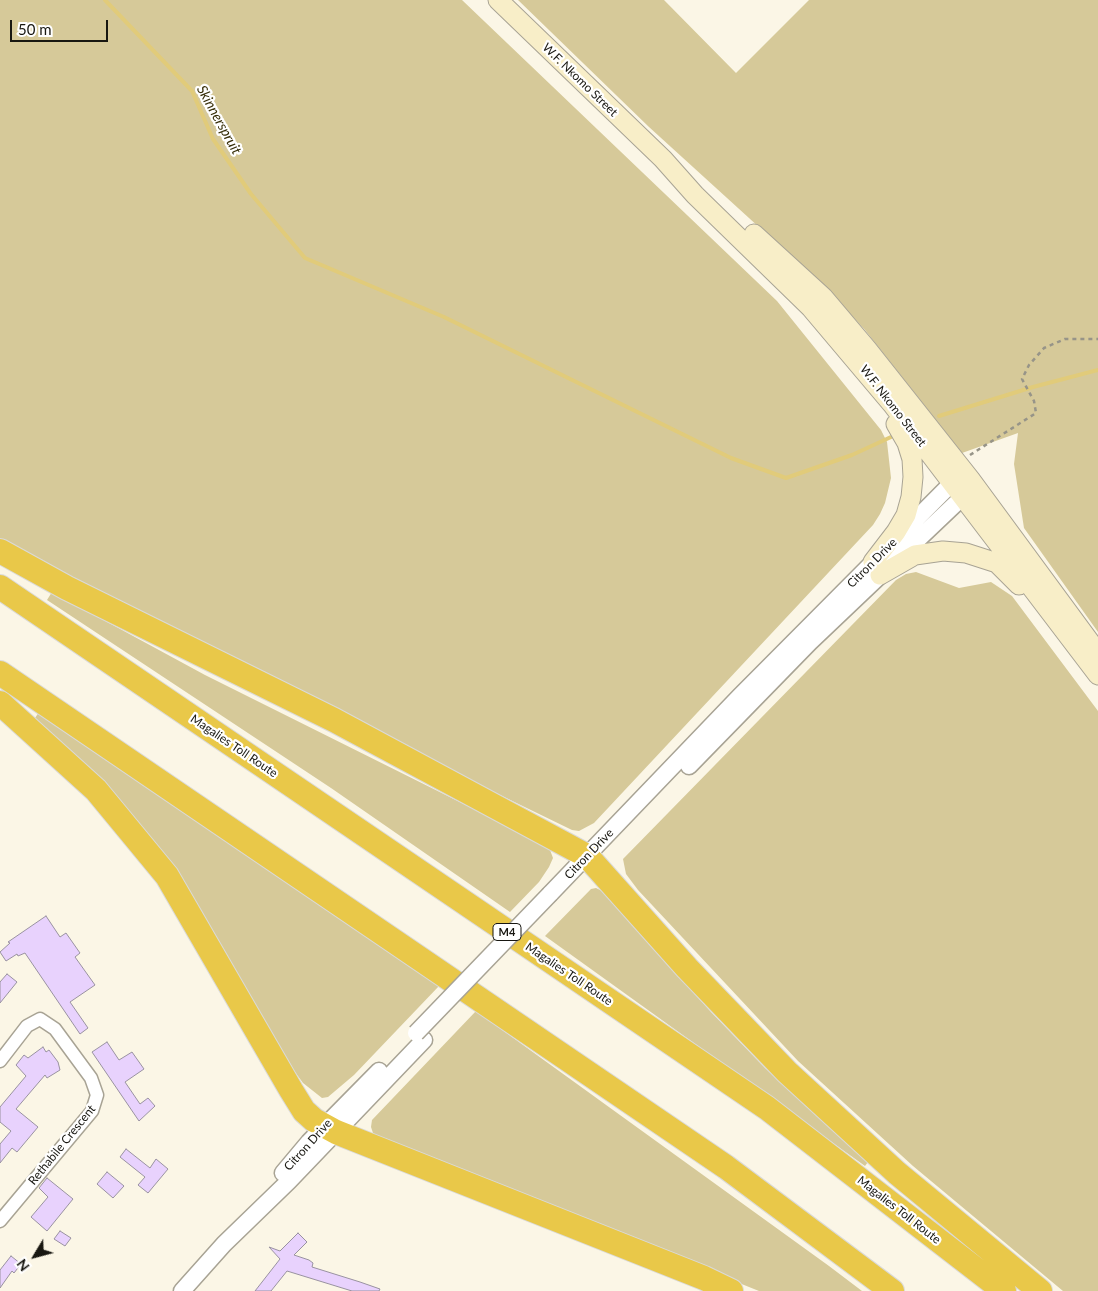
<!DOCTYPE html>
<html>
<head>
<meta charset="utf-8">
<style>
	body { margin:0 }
	#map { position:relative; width:1098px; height:1291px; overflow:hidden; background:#fbf6e6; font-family:Lato,sans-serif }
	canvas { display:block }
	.north { position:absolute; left:10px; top:1231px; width:50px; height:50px; -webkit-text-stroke:4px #fff; paint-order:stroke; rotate:233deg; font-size:14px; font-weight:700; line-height:20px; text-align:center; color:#181711 }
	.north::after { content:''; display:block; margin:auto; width:18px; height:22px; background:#181711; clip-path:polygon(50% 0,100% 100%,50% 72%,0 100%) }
	.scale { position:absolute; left:10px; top:20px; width:98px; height:22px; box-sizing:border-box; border:2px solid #181711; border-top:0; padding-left:6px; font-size:15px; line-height:18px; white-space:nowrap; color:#181711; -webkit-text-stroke:4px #fff; paint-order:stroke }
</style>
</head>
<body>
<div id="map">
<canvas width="1098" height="1291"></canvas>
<div class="north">N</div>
<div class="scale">50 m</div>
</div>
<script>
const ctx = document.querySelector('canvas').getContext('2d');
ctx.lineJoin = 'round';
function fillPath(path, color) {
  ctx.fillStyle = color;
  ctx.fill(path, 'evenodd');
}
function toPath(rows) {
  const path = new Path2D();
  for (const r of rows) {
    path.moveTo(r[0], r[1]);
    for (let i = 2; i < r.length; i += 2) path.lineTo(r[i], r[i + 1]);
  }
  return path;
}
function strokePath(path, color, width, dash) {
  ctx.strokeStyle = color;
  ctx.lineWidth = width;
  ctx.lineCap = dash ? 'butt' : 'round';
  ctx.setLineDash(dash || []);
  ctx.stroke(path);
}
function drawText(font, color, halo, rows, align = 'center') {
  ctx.font = font + ' Lato,sans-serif';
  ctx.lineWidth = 4.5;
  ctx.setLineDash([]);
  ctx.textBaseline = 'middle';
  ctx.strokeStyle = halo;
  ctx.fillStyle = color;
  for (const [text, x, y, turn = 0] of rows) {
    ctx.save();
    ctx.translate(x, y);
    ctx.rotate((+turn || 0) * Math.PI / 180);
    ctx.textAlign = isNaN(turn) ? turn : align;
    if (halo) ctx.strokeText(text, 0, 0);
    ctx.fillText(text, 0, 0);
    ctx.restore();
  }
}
fillPath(toPath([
	[0,0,462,0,777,301,881,430,887,442,891,478,885,503,880,514,873,525,594,823,579,831,572,830,327,711,187,641,0,539],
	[518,0,664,0,736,73,809,0,1098,0,1098,632,1024,528,1014,464,1018,433,962,453,865,330,827,289,649,127],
	[916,572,959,588,991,582,1012,596,1098,711,1098,1291,1063,1291,913,1166,798,1061,638,890,626,874,623,859,896,580,906,574],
	[52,592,205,675,542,843,550,850,553,858,549,867,539,882,510,912,331,788,47,600],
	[39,712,439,986,354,1075,328,1097,322,1098,303,1083,295,1072,206,921,112,792,35,718],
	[596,888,602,891,711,1012,765,1068,868,1162,865,1166,545,936,591,889],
	[476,1011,829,1266,862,1291,759,1291,380,1139,373,1133,371,1127,372,1120]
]), '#d6c999');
strokePath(toPath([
	[105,0,192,91,213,139,251,194,305,258,444,317,731,458,786,478,852,455,891,437],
	[939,416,1033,387,1098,370]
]), '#e1cb7a', 4);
const building = toPath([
	[46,916,60,937,66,933,80,953,75,957,95,985,70,1002,88,1028,80,1034,25,953,18,956,17,954,6,961,0,952,10,943,8,942,46,916],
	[7,974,17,982,0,1003,0,982,7,974],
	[107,1042,119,1060,132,1052,144,1069,125,1082,140,1104,148,1098,155,1106,139,1121,92,1052,107,1042],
	[43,1047,46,1052,49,1050,58,1062,60,1070,47,1078,45,1075,16,1109,38,1127,17,1152,12,1148,0,1163,0,1144,11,1131,0,1122,0,1107,26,1076,16,1065,24,1055,28,1058,43,1047],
	[126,1149,150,1168,156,1159,168,1169,148,1193,138,1185,145,1177,120,1157,126,1149],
	[107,1172,124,1186,113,1198,97,1184,107,1172],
	[47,1178,73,1199,47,1231,31,1217,48,1197,39,1188,47,1178],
	[60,1231,71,1238,65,1246,54,1239,60,1231],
	[298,1233,307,1242,294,1255,309,1260,313,1263,312,1267,360,1282,380,1289,379,1291,352,1291,287,1271,271,1291,255,1291,280,1259,269,1247,280,1251,298,1233],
	[11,1256,21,1264,14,1273,12,1271,0,1288,0,1270,11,1256]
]);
fillPath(building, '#e8d2fd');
strokePath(building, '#9992a0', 1);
const minor = toPath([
	[0,1061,27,1026,40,1019,55,1029,91,1078,97,1095,92,1111,0,1221]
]);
const tertiary = toPath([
	[689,766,810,642,971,489],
	[550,894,740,696,961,474],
	[283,1173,309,1142,379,1071],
	[182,1291,224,1244,289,1181,424,1040]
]);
const secondary = toPath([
	[498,0,663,159,695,195,811,308,892,404,1098,675],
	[754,234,823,297,867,349,970,479,1098,653],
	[873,562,896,532,906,515,911,497,913,477,912,459,907,443,896,424],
	[880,575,915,555,943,551,966,553,997,563,1019,585]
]);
const motorway = toPath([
	[0,551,67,588,334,720,587,856,687,968,787,1072,897,1173,1040,1291],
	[0,587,767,1108,1004,1291],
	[0,673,726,1167,892,1291],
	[0,703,96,790,167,876,291,1090,304,1111,314,1120,336,1132,704,1278,731,1291]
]);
strokePath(minor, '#a8a394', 15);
strokePath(tertiary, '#a8a394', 19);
strokePath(secondary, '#a8a394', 21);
strokePath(motorway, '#dadad9', 26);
strokePath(toPath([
	[970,455,1036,413,1034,401,1022,379,1029,365,1044,348,1065,339,1098,339]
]), '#979488', 2.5, [4, 4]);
strokePath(minor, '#fff', 12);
strokePath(tertiary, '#fff', 16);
strokePath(secondary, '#f8eec8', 19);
strokePath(motorway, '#e9c849', 24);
const tertiaryBridge = toPath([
	[416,1033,550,894]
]);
strokePath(tertiaryBridge, '#a8a394', 19, []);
strokePath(tertiaryBridge, '#fff', 16);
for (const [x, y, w] of [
	[507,932,28]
]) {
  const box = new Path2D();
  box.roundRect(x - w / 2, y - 8.5, w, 17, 4);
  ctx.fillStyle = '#fff';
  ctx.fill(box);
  strokePath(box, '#181711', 1);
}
drawText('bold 11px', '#181711', null, [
	["M4",507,932]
]);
drawText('12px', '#181711', '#fff', [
	["W.F. Nkomo Street",580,80,44],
	["W.F. Nkomo Street",893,406,52],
	["Citron Drive",872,563,-45],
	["Magalies Toll Route",234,746,34],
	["Citron Drive",589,854,-46],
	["Magalies Toll Route",569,974,34],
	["Rethabile Crescent",62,1145,-51],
	["Citron Drive",308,1145,-48],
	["Magalies Toll Route",899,1210,38]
]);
drawText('italic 14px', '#382f0a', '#fff', [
	["Skinnerspruit",219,120,61]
]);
</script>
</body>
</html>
